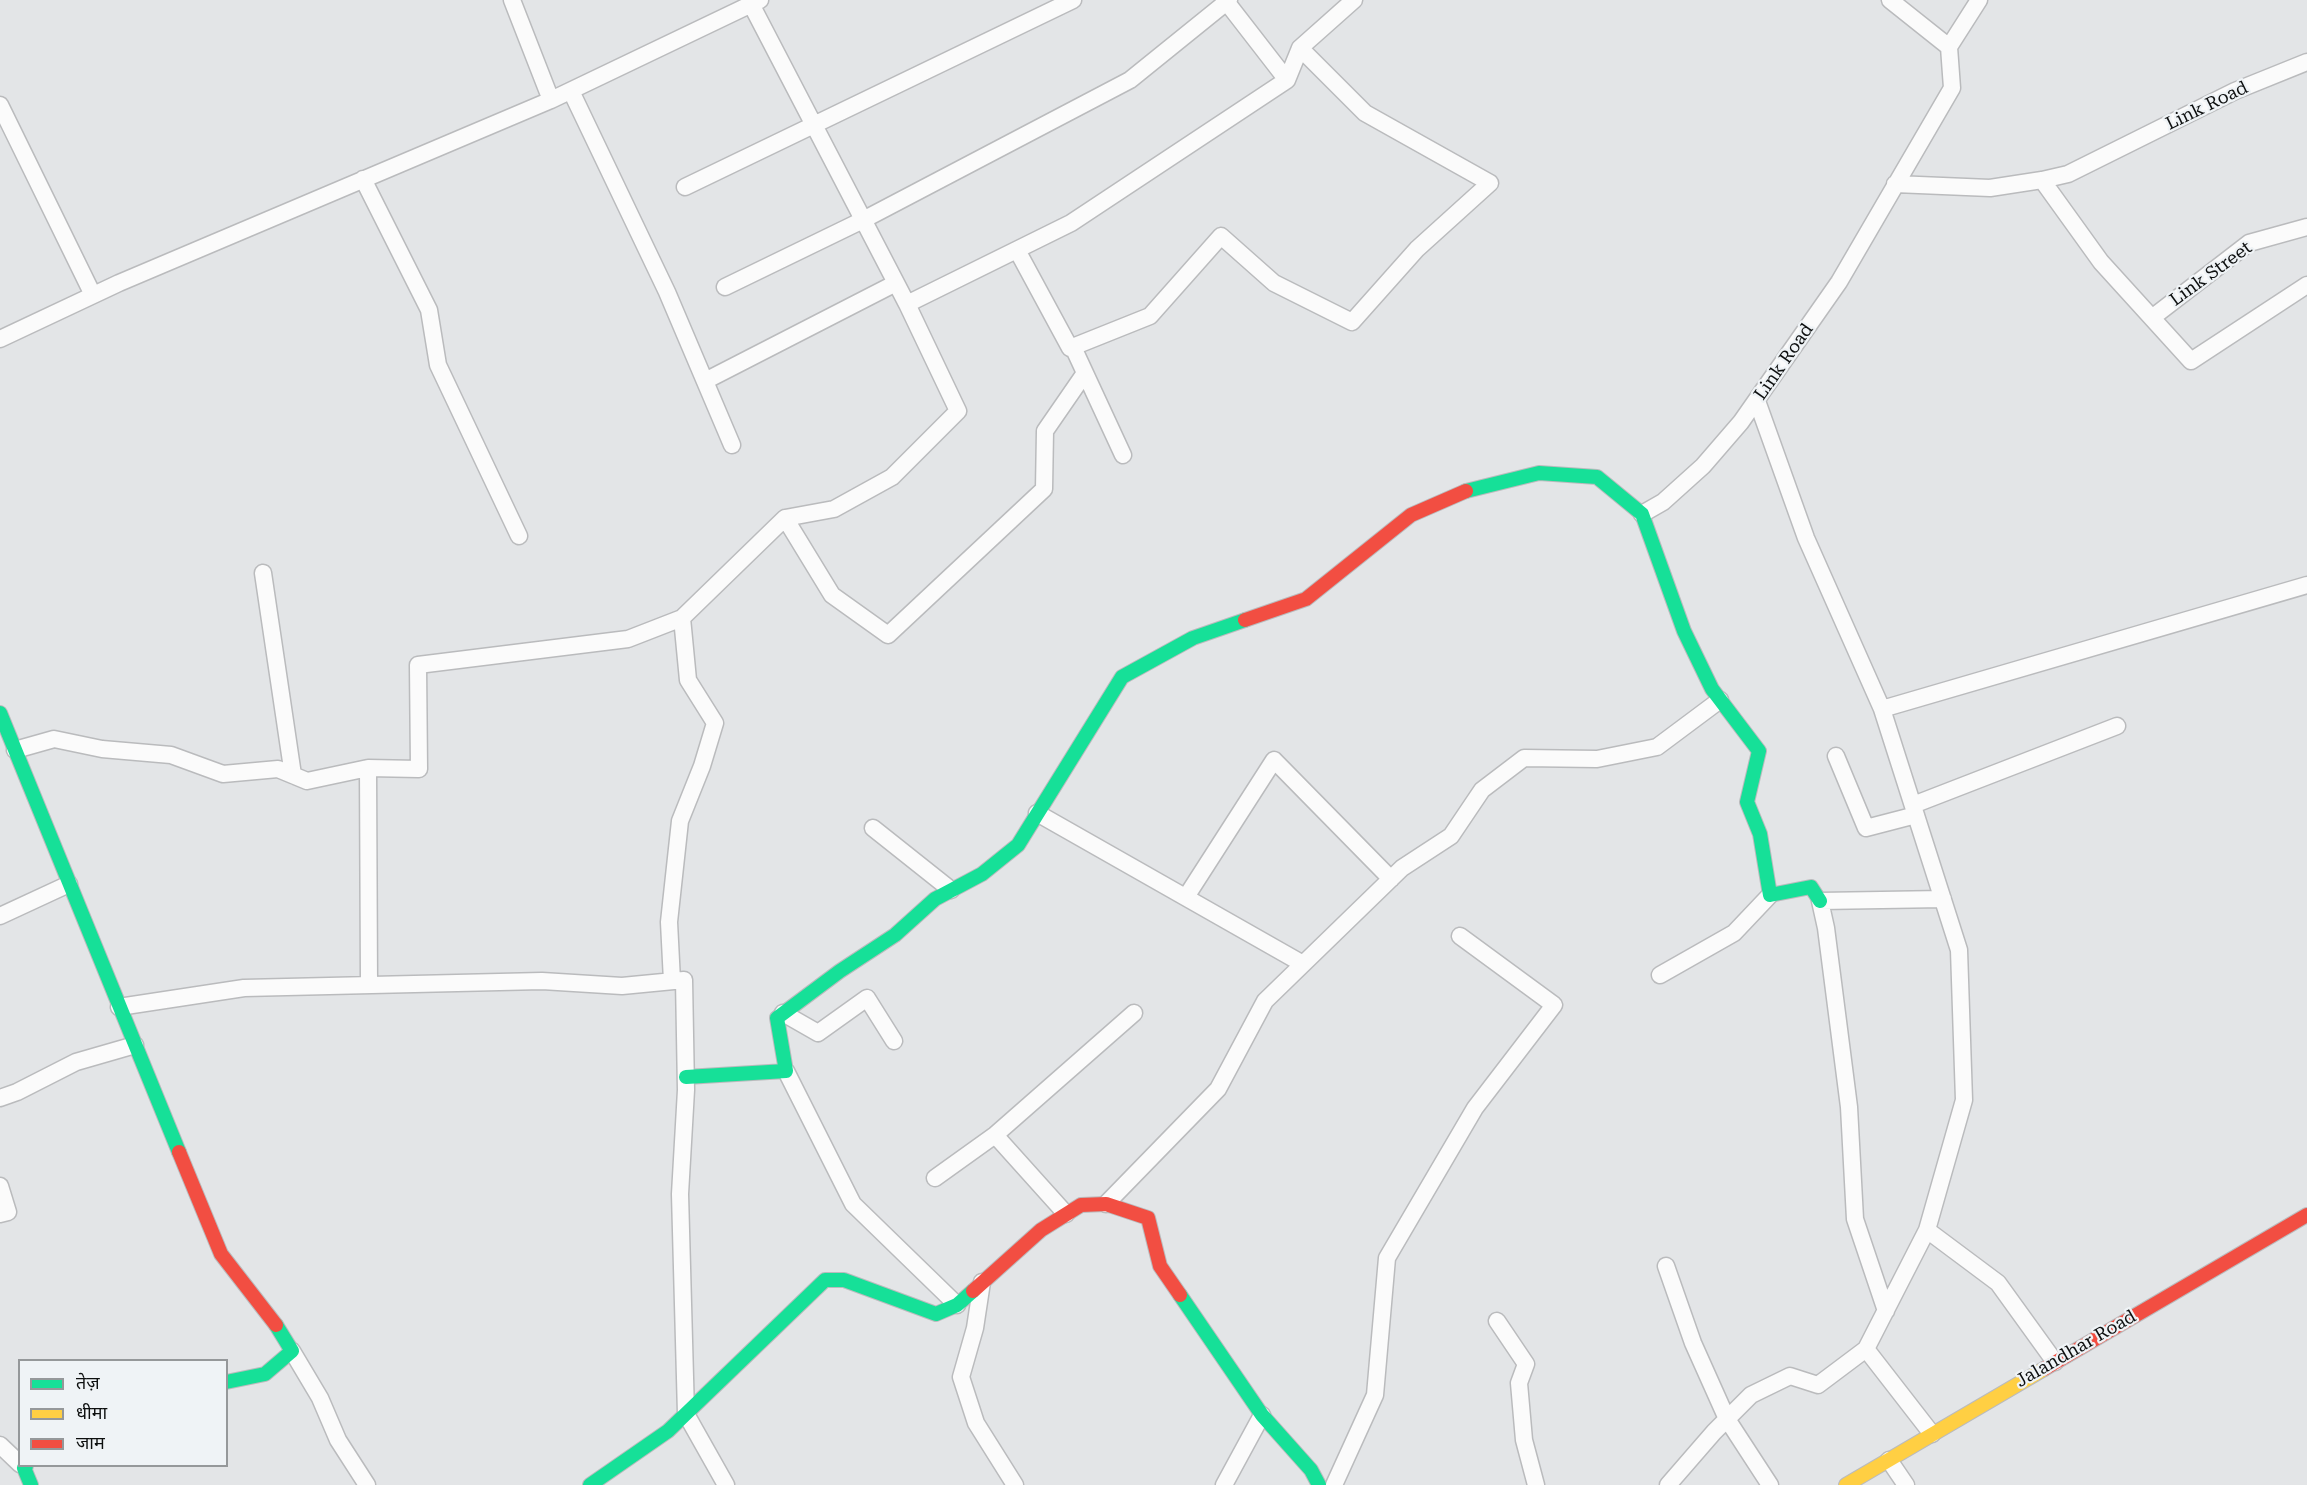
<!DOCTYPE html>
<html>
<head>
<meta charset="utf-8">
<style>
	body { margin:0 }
	#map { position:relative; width:2307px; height:1485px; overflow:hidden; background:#e3e5e7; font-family:"Roboto Serif","Noto Sans Devanagari",serif }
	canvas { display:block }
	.legend { position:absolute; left:18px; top:1359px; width:210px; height:108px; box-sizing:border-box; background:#eff3f6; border:2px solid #95989a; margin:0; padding:8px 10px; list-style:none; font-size:18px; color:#0d0f0f }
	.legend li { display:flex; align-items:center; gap:12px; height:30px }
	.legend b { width:30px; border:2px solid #95989a }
</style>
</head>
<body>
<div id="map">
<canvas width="2307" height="1485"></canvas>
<ul class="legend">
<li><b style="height:8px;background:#16e098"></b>तेज़</li>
<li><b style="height:8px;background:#ffcf43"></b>धीमा</li>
<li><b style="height:8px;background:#f24e42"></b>जाम</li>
</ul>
</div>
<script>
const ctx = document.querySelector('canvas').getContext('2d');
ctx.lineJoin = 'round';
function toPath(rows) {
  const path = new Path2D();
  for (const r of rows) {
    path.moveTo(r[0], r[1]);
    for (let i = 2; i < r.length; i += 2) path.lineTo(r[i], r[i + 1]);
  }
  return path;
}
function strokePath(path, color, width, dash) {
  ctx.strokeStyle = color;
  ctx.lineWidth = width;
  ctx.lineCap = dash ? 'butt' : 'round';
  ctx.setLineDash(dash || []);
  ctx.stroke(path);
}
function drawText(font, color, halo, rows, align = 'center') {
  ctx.font = font + ' "Roboto Serif",serif';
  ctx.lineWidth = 4.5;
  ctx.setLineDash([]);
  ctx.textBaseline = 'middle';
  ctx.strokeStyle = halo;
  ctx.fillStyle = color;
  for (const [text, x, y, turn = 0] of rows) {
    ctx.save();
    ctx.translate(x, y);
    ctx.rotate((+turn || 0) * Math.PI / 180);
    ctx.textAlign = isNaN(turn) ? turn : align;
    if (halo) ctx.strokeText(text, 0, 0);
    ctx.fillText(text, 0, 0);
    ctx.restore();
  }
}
const street = toPath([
	[512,0,551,100],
	[1225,0,1287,80],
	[1890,0,1949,47],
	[751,4,907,304,1071,223,1287,80,1300,48,1354,0],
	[571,91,667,292,732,445],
	[0,105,93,295],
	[363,179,429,310,438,365,519,536],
	[2042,180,2101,262,2191,361,2307,285],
	[1895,184,1990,188,2042,180,2068,174,2235,91,2307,62],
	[685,187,1073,0],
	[1017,250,1070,348,1150,316,1221,236,1274,283,1352,322,1417,249,1490,183,1365,113,1300,48],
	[725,287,863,220,1130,80,1229,0],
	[2153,317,2249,243,2307,227],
	[0,339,119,283,551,100,760,0],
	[1073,347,1123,455],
	[705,381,896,283],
	[1757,401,1806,538,1882,709,1959,950,1964,1100,1927,1230,1866,1349,1932,1434],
	[1642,514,1663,502,1703,466,1741,422,1839,282,1952,88,1949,47,1979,0],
	[785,518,832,595,888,635,1044,489,1045,431,1085,373],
	[263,573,293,775],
	[1882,709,2307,585],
	[15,750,54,739,102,749,171,755,223,774,278,769,307,781,368,768],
	[1836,756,1866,828,1916,815],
	[1913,805,2117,726],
	[1037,813,1303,964],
	[873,828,951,890],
	[1186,897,1274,760,1391,879],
	[0,916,69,884],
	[1660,975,1734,933,1770,895],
	[672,981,669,922,680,821,702,766,715,723,688,680,682,618,785,518,834,509,892,477,958,411,907,304],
	[369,984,368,768,419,769,418,665,628,639,682,618],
	[119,1007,244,988,542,981,622,986,684,980,686,1090,680,1194,686,1414,726,1485],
	[783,1013,818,1033,867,998,894,1041],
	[786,1071,853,1204,957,1305],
	[0,1098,17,1092,76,1062,135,1045],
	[995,1135,1066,1214],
	[935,1178,995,1135,1134,1013],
	[0,1186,8,1212,0,1214],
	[1106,1204,1218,1089,1265,1001,1402,868,1451,836,1482,790,1524,758,1597,759,1657,747,1720,700],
	[1927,1230,1998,1283,2055,1362],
	[1666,1266,1693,1343,1727,1419,1770,1485],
	[982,1282,975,1328,961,1377,976,1423,1015,1485],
	[1886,1311,1855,1219,1849,1107,1826,928,1820,901,1943,899],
	[1497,1321,1526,1364,1519,1383,1524,1440,1536,1485],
	[292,1351,320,1398,338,1440,367,1485],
	[0,1445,20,1464],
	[1889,1460,1906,1485],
	[1224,1485,1262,1415],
	[1334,1485,1375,1395,1387,1258,1475,1108,1554,1005,1460,936],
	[1668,1485,1714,1432,1751,1395,1790,1376,1818,1385,1866,1349]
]);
const fast = toPath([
	[1466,491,1539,473,1597,477,1642,514,1684,631,1712,689,1759,751,1747,802,1760,834,1770,895,1811,887,1820,901],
	[0,713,179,1152],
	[686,1077,786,1071,777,1018,840,971,895,935,935,899,982,874,1018,845,1122,677,1193,638,1245,620],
	[1180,1295,1262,1415,1311,1470,1319,1485],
	[226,1382,265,1374,292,1351,276,1325],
	[26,1466,24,1468,31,1485],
	[590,1485,668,1431,825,1280,844,1280,936,1314,957,1305,973,1291]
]);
const slow = toPath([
	[1846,1485,2044,1369]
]);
const jam = toPath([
	[1245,620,1306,599,1411,515,1466,491],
	[179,1152,221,1254,276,1325],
	[973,1291,1041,1230,1081,1205,1106,1204,1148,1218,1160,1266,1180,1295],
	[2044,1369,2307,1215]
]);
strokePath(street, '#babbbd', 19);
strokePath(fast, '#babbbd', 16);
strokePath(slow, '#babbbd', 16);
strokePath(jam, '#babbbd', 16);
strokePath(street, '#fbfbfb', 16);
strokePath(fast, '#16e098', 14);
strokePath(slow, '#ffcf43', 14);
strokePath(jam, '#f24e42', 14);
drawText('18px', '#0d0f0f', '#eff3f6', [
	["Link Road",2207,106,-26],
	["Link Street",2211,274,-36],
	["Link Road",1784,362,-55],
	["Jalandhar Road",2076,1349,-30]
]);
</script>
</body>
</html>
